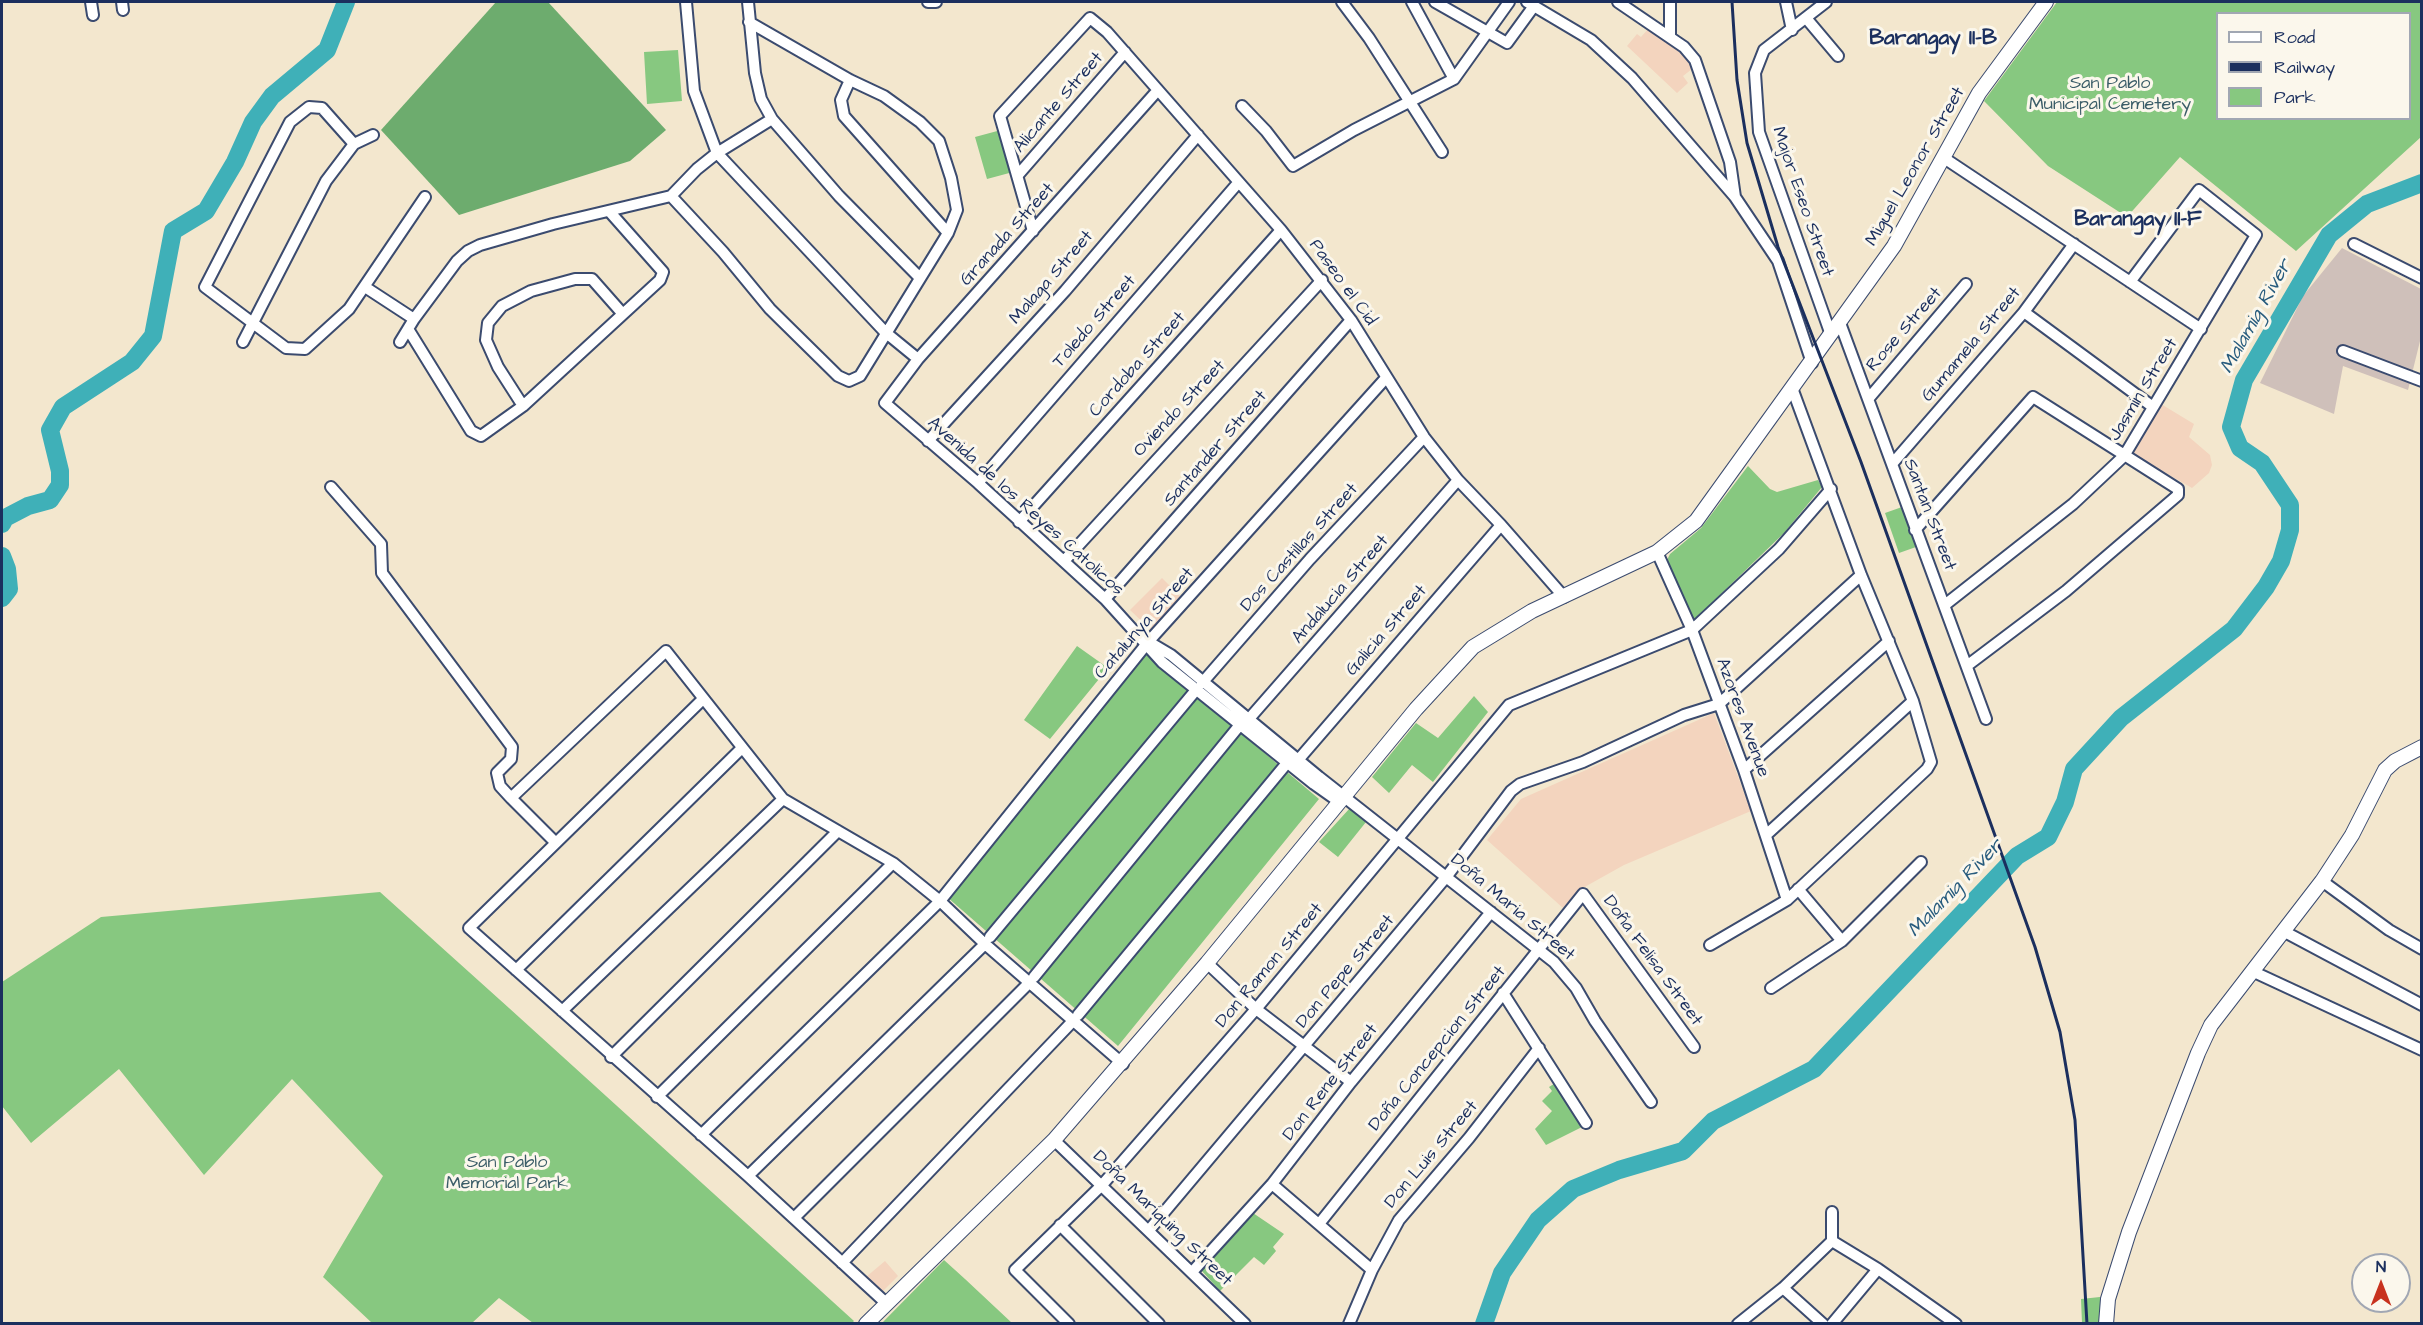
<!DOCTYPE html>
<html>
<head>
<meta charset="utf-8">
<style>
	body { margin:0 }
	#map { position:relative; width:2423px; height:1325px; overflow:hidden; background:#f3e7ce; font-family:"Architects Daughter",sans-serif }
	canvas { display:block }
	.frame { position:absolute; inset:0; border:3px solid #1b2f5e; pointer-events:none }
	.legend { position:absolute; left:2216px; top:12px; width:195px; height:108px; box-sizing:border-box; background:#fbf7ec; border:2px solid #a1a7b3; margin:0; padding:8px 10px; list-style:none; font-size:18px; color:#1b2f5e }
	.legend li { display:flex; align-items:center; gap:12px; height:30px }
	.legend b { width:30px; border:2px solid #a1a7b3 }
	.north { position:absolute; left:2351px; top:1253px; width:60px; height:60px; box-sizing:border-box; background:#fbf7ec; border:2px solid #a1a7b3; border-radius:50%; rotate:0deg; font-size:16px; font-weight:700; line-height:24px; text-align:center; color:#1b2f5e }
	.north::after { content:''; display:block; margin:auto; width:21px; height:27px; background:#c8321e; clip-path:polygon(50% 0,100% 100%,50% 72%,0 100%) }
</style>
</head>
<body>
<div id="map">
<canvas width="2423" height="1325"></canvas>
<div class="frame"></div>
<ul class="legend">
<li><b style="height:8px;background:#fff"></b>Road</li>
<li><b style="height:8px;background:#1b2f5e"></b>Railway</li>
<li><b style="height:16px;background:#87c880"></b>Park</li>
</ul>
<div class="north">N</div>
</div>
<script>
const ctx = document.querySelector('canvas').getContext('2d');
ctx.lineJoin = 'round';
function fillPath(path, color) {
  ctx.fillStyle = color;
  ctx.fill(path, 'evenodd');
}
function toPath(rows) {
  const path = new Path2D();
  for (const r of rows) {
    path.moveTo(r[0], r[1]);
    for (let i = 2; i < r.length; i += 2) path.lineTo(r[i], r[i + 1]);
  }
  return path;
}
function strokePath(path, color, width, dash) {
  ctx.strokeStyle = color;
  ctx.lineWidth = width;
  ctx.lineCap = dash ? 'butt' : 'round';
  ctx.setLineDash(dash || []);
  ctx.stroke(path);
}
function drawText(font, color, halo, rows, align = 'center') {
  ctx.font = font + ' "Architects Daughter",sans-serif';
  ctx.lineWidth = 6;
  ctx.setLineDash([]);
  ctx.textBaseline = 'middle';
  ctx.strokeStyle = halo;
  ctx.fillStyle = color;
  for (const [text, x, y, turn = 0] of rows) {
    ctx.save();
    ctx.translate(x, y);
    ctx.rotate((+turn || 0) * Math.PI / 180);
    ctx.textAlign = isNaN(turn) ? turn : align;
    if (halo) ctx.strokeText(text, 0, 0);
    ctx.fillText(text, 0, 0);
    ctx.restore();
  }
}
fillPath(toPath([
	[1649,28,1683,53,1692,69,1683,76,1688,83,1677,93,1627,46,1637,34,1641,37],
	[2161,404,2194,424,2189,437,2210,455,2212,465,2209,473,2192,488,2131,453],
	[1162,578,1183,599,1152,631,1130,610],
	[1714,713,1751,811,1624,865,1581,889,1563,908,1487,840,1521,799],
	[885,1261,898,1276,881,1293,866,1277]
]), '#f3d4be');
fillPath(toPath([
	[2342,248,2421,289,2421,337,2408,390,2343,366,2334,414,2260,383,2303,296]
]), '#cfc0ba');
fillPath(toPath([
	[2057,2,2421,2,2421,137,2296,251,2180,157,2127,217,2048,166,1984,101],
	[2218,14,2410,14,2410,118,2218,118],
	[678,50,682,101,647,104,644,52],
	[1001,130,1013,172,987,179,975,137],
	[1748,466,1770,489,1777,492,1818,480,1822,487,1784,533,1695,619,1690,617,1667,560,1670,554,1701,528],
	[1902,507,1916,547,1899,553,1885,513],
	[1077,646,1108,668,1050,739,1024,720],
	[1146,653,1319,799,1118,1046,947,897],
	[1474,696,1488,712,1433,782,1412,765,1389,793,1372,777,1416,723,1438,738],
	[1350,808,1366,822,1338,857,1319,842],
	[380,892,509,1008,854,1321,851,1324,533,1323,499,1298,472,1323,372,1323,323,1277,383,1176,292,1079,204,1175,119,1069,31,1143,2,1106,2,982,101,917],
	[1557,1082,1584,1126,1546,1145,1535,1129,1552,1111,1542,1101,1552,1091,1549,1087],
	[1253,1213,1284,1234,1273,1247,1276,1251,1264,1265,1254,1257,1220,1291,1201,1270],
	[944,1260,965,1279,1012,1323,882,1323],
	[2100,1297,2102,1323,2082,1323,2081,1299]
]), '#87c880');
fillPath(toPath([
	[496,2,548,2,666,130,630,161,459,215,381,130]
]), '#6dac6e');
strokePath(toPath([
	[2,524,5,518,28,506,50,500,60,485,60,471,50,430,63,407,132,362,153,336,173,231,206,211,235,162,253,122,272,96,327,50,346,2],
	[2,556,7,569,9,589,2,598],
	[1484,1324,1502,1273,1538,1220,1573,1189,1619,1170,1683,1151,1713,1121,1814,1069,2017,856,2048,837,2065,802,2074,769,2121,718,2234,629,2266,587,2281,561,2290,530,2290,505,2262,463,2240,448,2231,427,2244,380,2329,235,2367,204,2422,183]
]), '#3fb0b8', 18);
const minor = toPath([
	[91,2,93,15],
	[122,2,123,10],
	[686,2,694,91,717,153,885,332,918,359],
	[748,2,755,73,761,99,772,119,839,196,919,277],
	[928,2,936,2],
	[1342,2,1369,38,1442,152],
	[1412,2,1454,79],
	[1435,2,1507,43,1534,6],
	[1527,2,1591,40,1632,78,1735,197,1778,261,1812,363],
	[1618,2,1684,47,1695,60,1730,162,1735,197],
	[1786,2,1792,30],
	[1826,2,1764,50,1755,73,1759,132,1831,335],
	[1806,18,1838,56],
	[1670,37,1670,2],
	[850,80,841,100,844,116,948,233],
	[1158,90,918,359,885,403,978,483,1105,599,1162,662,1314,784,1338,801],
	[1242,106,1266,131,1293,166,1354,130,1454,79,1509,2],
	[354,144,322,108,309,107,290,122,205,287,286,348,305,349,349,309,425,197],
	[1944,158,2201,329],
	[1018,175,1125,52],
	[671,196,723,252,770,309,838,376,849,381,860,376,948,233,957,210,951,178,939,141,920,122,884,96,850,80,749,22],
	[1033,231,1000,116,1090,18,1107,32,1281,230,1351,320,1424,437,1458,480,1501,525,1564,597],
	[2354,244,2422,278],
	[365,287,414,319],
	[2024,312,2153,407],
	[1840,323,1986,719],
	[408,329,471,431,481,436,523,406,660,280,663,272,609,211],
	[243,342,326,181,354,144,373,135],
	[400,342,414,319,457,261,468,251,480,245,553,224,671,196,697,169,717,153,772,119],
	[2343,351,2422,381],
	[1869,398,1966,284],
	[523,406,498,367,486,340,488,323,502,306,531,291,575,279,592,279,622,313],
	[928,441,1065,291,1198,135],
	[1892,464,2024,312,2074,244],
	[978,483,1238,183],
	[331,487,381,544,382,573,512,747,511,759,497,773,500,786,511,798],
	[1019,522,1281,230],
	[1915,530,2033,397,2178,489,2178,495,2066,591,1968,665],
	[1657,552,1692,630,1744,770,1787,900],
	[1064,561,1322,280],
	[1105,599,1351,320],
	[1946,604,2073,504,2124,456,2256,235,2199,190,2130,282],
	[1144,639,1171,655,1319,777,1554,962,1576,988,1595,1021,1651,1102],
	[1202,683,1310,559,1424,437],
	[703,699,469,928,748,1176,886,1303],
	[1248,720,1458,480],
	[1299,759,1501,525],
	[1744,770,1889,641],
	[1766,835,1913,701],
	[555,842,511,798,666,651,783,799,893,863,940,901,985,944,1123,1064],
	[2322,881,2389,930,2422,949],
	[1798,889,1842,941],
	[2285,932,2422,1005],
	[990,937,1196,690],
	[1710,945,1787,900,1927,769,1931,762,1913,701,1861,575,1792,388],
	[1207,963,1256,1009,1351,1082],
	[516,970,741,749],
	[2254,972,2422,1050],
	[1034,977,1239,726],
	[1771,988,1842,941,1921,862],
	[1503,993,1586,1123],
	[562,1011,783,799],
	[1078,1015,1287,763],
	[611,1057,838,831],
	[657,1097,893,863],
	[701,1135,940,901,1149,641,1385,379],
	[1054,1140,1245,1324],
	[748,1176,985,944],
	[1272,1184,1372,1270],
	[794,1218,1030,982],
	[1319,1224,1583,894,1694,1047],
	[1060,1225,1159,1324],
	[1150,1229,1447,876,1511,791,1520,784,1583,762,1684,715,1719,704,1861,575],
	[1832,1241,1878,1269,1956,1324],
	[842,1263,1072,1022],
	[1193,1271,1272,1184,1351,1082,1491,912],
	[1783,1288,1823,1324],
	[1069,1324,1015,1270,1102,1185,1256,1009,1509,705,1692,630,1779,549,1831,489],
	[1349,1324,1372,1270,1399,1220,1469,1138,1539,1048],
	[1738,1324,1783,1288,1832,1241,1832,1212],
	[1832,1324,1878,1269]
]);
const tertiary = toPath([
	[866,1324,1054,1140,1207,963,1416,709,1473,647,1532,611,1657,552,1696,521,1894,246,1979,93,2046,2],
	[2106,1324,2108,1299,2129,1232,2198,1053,2211,1025,2322,881,2352,835,2385,770,2395,761,2422,747]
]);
strokePath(minor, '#3b4b6f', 14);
strokePath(tertiary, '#3b4b6f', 16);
strokePath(minor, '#fff', 10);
strokePath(tertiary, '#fff', 14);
strokePath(toPath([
	[1732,2,1737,80,1747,143,1778,247,1861,462,2035,947,2060,1032,2075,1120,2087,1324]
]), '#1b2f5e', 3);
drawText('18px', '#3b5d68', '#fbf7ec', [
	["San Pablo",2110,84],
	["Municipal Cemetery",2110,105],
	["San Pablo",507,1163],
	["Memorial Park",507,1184]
]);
drawText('18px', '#1b2f5e', '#fbf7ec', [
	["Alicante Street",1059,103,-49],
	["Miguel Leonor Street",1916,167,-60],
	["Major Eseo Street",1802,202,71],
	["Granada Street",1008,235,-48],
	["Malaga Street",1052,278,-49],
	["Paseo el Cid",1342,283,54],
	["Toledo Street",1095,322,-49],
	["Rose Street",1905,330,-49],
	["Gumamela Street",1972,345,-50],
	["Cordoba Street",1138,365,-48],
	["Jasmin Street",2144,390,-59],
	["Oviendo Street",1180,409,-47],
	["Santander Street",1216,449,-49],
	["Avenida de los Reyes Catolicos",1025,507,42],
	["Santan Street",1929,515,69],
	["Dos Castillas Street",1300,548,-48],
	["Andalucia Street",1341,590,-49],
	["Catalunya Street",1145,624,-49],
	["Galicia Street",1387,631,-49],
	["Azores Avenue",1742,718,70],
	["Doña Maria Street",1512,908,40],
	["Doña Felisa Street",1652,961,54],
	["Don Ramon Street",1270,966,-50],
	["Don Pepe Street",1346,972,-50],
	["Doña Concepcion Street",1438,1049,-51],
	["Don Rene Street",1331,1083,-52],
	["Don Luis Street",1432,1155,-50],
	["Doña Mariquing Street",1162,1219,44]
]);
drawText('italic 20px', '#285c7e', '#fbf7ec', [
	["Malamig River",2257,317,-61],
	["Malamig River",1956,889,-46]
]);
drawText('bold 21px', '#1b2f5e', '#fbf7ec', [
	["Barangay II-B",1933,40],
	["Barangay II-F",2138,221]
]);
</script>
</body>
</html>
